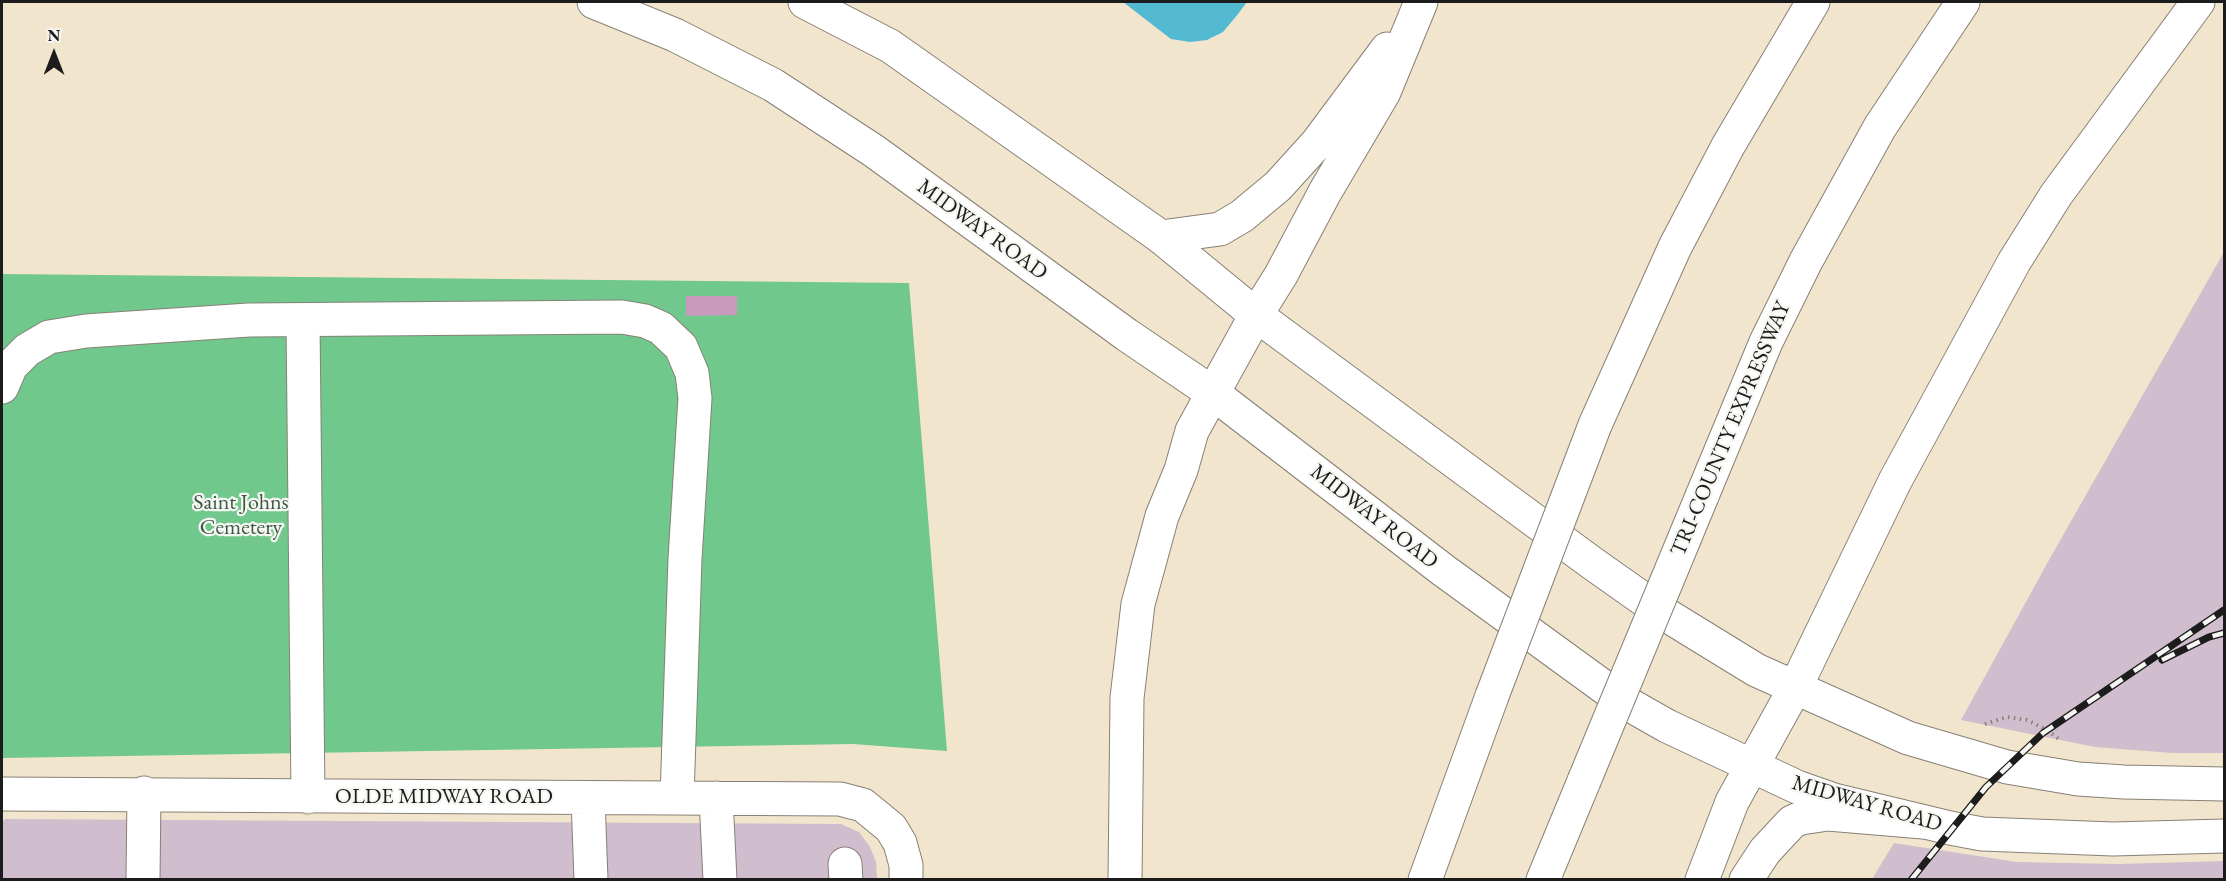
<!DOCTYPE html>
<html>
<head>
<meta charset="utf-8">
<style>
	body { margin:0 }
	#map { position:relative; width:2226px; height:881px; overflow:hidden; background:#f2e5ce; font-family:"EB Garamond",serif }
	canvas { display:block }
	.frame { position:absolute; inset:0; border:3px solid #1c1c1c; pointer-events:none }
	.north { position:absolute; left:24px; top:24px; width:60px; height:60px; -webkit-text-stroke:4px #f6f6f2; paint-order:stroke; rotate:0deg; font-size:16px; font-weight:700; line-height:24px; text-align:center; color:#1c1c1c }
	.north::after { content:''; display:block; margin:auto; width:21px; height:27px; background:#1c1c1c; clip-path:polygon(50% 0,100% 100%,50% 72%,0 100%) }
</style>
</head>
<body>
<div id="map">
<canvas width="2226" height="881"></canvas>
<div class="frame"></div>
<div class="north">N</div>
</div>
<script>
const ctx = document.querySelector('canvas').getContext('2d');
ctx.lineJoin = 'round';
function fillPath(path, color) {
  ctx.fillStyle = color;
  ctx.fill(path, 'evenodd');
}
function toPath(rows) {
  const path = new Path2D();
  for (const r of rows) {
    path.moveTo(r[0], r[1]);
    for (let i = 2; i < r.length; i += 2) path.lineTo(r[i], r[i + 1]);
  }
  return path;
}
function strokePath(path, color, width, dash) {
  ctx.strokeStyle = color;
  ctx.lineWidth = width;
  ctx.lineCap = dash ? 'butt' : 'round';
  ctx.setLineDash(dash || []);
  ctx.stroke(path);
}
function drawText(font, color, halo, rows, align = 'center') {
  ctx.font = font + ' "EB Garamond",serif';
  ctx.lineWidth = 4.5;
  ctx.setLineDash([]);
  ctx.textBaseline = 'middle';
  ctx.strokeStyle = halo;
  ctx.fillStyle = color;
  for (const [text, x, y, turn = 0] of rows) {
    ctx.save();
    ctx.translate(x, y);
    ctx.rotate((+turn || 0) * Math.PI / 180);
    ctx.textAlign = isNaN(turn) ? turn : align;
    if (halo) ctx.strokeText(text, 0, 0);
    ctx.fillText(text, 0, 0);
    ctx.restore();
  }
}
fillPath(toPath([
	[2224,252,2224,753,2172,753,2095,747,1961,720,2049,560],
	[5,819,841,824,859,832,870,847,876,862,877,879,2,880,2,822],
	[1894,843,2017,862,2118,864,2224,861,2224,879,1872,879]
]), '#d0bdcd');
fillPath(toPath([
	[2,274,909,283,947,751,853,744,2,758]
]), '#71c88d');
fillPath(toPath([
	[1123,2,1247,2,1238,14,1223,32,1207,40,1190,42,1171,39]
]), '#53b9d1');
fillPath(toPath([
	[686,296,737,296,737,315,686,316]
]), '#c89abd');
const minor = toPath([
	[303,321,308,797],
	[2,387,11,366,27,350,49,337,86,331,249,320,622,317,645,321,661,328,681,347,692,373,695,398,685,559,677,798],
	[2,794,840,799,863,805,891,828,900,843,906,865,906,880],
	[588,798,591,880],
	[716,798,720,880],
	[845,864,846,880],
	[143,880,144,793]
]);
const major = toPath([
	[594,2,675,35,773,85,874,151,1127,335,1214,394,1443,570,1623,701,1667,726,1797,787,1834,800,1950,828,1982,834,2113,839,2224,836],
	[805,2,890,46,1161,237,1256,315,1592,563,1660,611,1756,670,1908,738,2007,767,2078,779,2124,782,2224,784]
]);
const highway = toPath([
	[1161,237,1220,229,1242,216,1278,186,1317,143,1387,49],
	[1595,425,1675,247,1728,146,1813,2],
	[1702,496,1766,342,1806,261,1880,127,1963,2],
	[1125,880,1127,698,1138,604,1162,516,1181,470,1192,431,1256,315,1281,275,1325,192,1384,92,1421,2],
	[1425,880,1492,696],
	[1543,880,1584,781],
	[1702,880,1732,802,1795,688,1895,481,2014,262,2056,195,2198,2],
	[1746,880,1765,851,1792,822,1801,818,1828,814,1923,822]
]);
strokePath(minor, '#878075', 35);
strokePath(major, '#878075', 35);
strokePath(highway, '#878075', 35);
strokePath(toPath([
	[1985,724,2007,717,2027,720,2047,730,2060,740]
]), '#878075', 4, [1.5, 4.5]);
strokePath(minor, '#fff', 33);
strokePath(major, '#fff', 33);
strokePath(highway, '#fff', 33);
const rail = toPath([
	[2162,660,2209,637,2224,633],
	[1911,880,1986,787,2043,733,2224,610]
]);
strokePath(rail, '#1c1c1c', 7);
strokePath(rail, '#f6f6f2', 4.5, [14]);
const highwayBridge = toPath([
	[1492,696,1595,425],
	[1584,781,1702,496]
]);
strokePath(highwayBridge, '#878075', 35, []);
strokePath(highwayBridge, '#fff', 33);
drawText('22px', '#1c1c1c', '#f6f6f2', [
	["MIDWAY ROAD",982,230,36],
	["TRI-COUNTY EXPRESSWAY",1731,429,-67],
	["MIDWAY ROAD",1374,517,38],
	["OLDE MIDWAY ROAD",444,797],
	["MIDWAY ROAD",1867,804,16]
]);
drawText('22px', '#3a5844', '#f6f6f2', [
	["Saint Johns",241,503],
	["Cemetery",241,528]
]);
</script>
</body>
</html>
